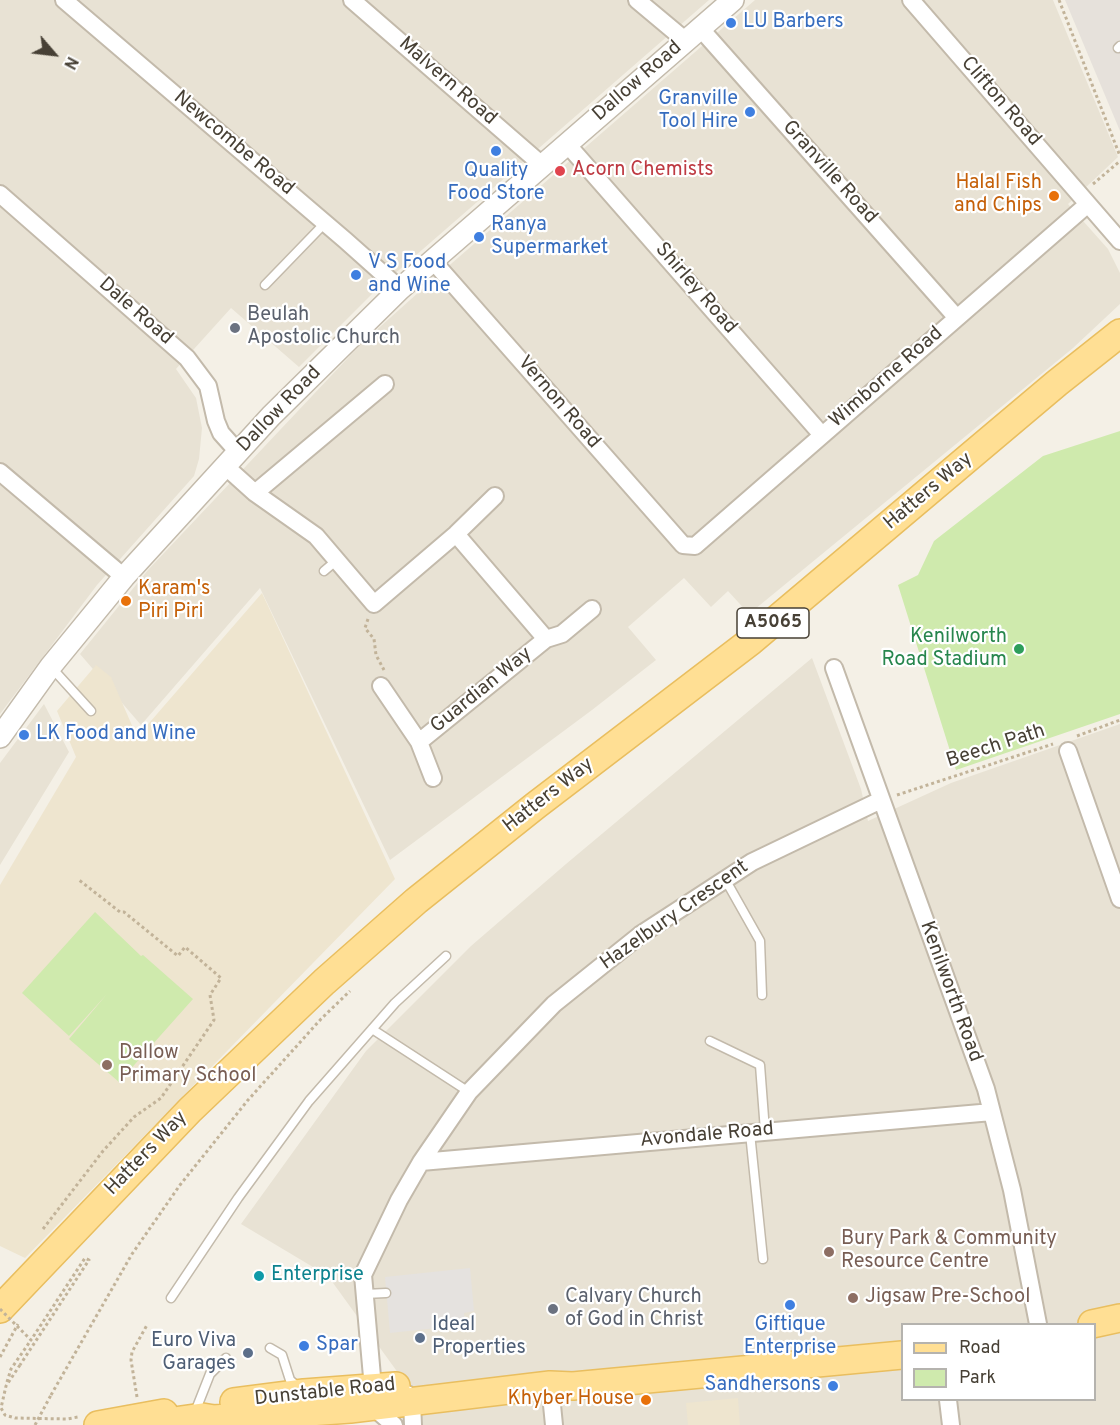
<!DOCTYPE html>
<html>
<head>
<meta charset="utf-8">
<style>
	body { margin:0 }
	#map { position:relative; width:1120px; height:1425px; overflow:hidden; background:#f4f0e6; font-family:Overpass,sans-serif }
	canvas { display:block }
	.legend { position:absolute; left:901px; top:1323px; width:195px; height:78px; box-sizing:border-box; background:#fff; border:2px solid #b5b3ae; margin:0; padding:8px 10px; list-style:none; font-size:18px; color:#474035 }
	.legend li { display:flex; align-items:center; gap:12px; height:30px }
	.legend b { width:30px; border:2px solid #b5b3ae }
	.north { position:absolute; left:24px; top:24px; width:60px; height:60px; -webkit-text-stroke:4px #fff; paint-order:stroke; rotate:118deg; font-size:16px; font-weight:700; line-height:24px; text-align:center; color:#474035 }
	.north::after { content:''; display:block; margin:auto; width:21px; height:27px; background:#474035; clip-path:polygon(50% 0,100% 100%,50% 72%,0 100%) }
</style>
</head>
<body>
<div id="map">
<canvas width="1120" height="1425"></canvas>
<ul class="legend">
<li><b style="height:8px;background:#ffdf94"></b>Road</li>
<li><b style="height:16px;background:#cfeaad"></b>Park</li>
</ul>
<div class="north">N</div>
</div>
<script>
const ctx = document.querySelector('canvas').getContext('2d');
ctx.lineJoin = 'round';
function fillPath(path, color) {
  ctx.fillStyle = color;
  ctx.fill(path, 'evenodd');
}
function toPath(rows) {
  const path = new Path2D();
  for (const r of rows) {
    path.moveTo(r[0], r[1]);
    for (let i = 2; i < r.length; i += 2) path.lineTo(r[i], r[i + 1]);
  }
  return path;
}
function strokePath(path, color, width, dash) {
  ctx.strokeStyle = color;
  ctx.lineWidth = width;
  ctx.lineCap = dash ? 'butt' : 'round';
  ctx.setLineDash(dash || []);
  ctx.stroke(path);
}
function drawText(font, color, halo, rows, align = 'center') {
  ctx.font = font + ' Overpass,sans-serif';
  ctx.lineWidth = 4.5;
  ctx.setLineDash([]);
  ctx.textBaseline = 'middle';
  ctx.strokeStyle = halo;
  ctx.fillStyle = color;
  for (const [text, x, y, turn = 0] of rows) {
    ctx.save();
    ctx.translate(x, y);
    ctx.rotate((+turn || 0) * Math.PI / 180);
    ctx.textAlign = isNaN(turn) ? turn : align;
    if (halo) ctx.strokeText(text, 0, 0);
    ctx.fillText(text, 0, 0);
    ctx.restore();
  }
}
fillPath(toPath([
	[0,0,709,0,376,290,299,367,231,308,176,369,196,398,202,428,199,459,194,476,97,585,0,714],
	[755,0,1053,0,1118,157,1068,204,1108,249,1120,273,1120,304,1073,348,749,614,728,591,711,607,684,578,628,627,656,660,592,710,390,860,260,588,141,725,80,654,148,570,362,343,429,283],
	[812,658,861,789,868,821,951,783,1120,724,1120,1425,423,1425,422,1406,328,1276,241,1224,366,1051,471,946,566,864],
	[902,1324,1094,1324,1094,1400,902,1400],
	[44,704,69,752,0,865,0,763]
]), '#e8e2d4');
fillPath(toPath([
	[1065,0,1120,0,1120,131]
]), '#e6e1db');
fillPath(toPath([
	[262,593,395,879,25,1258,0,1246,0,885,76,757,57,711,96,665,111,677,137,737],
	[738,1398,740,1425,688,1425,686,1403]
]), '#eee5cf');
fillPath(toPath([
	[1120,431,1120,714,956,770,898,585,918,575,934,541,1043,456],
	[95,912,141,956,143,955,193,999,119,1082,69,1039,107,994,69,1036,22,993]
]), '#cfeaad');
fillPath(toPath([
	[470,1268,474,1311,464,1313,465,1325,390,1333,385,1277]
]), '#e5e2df');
const service = toPath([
	[1118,48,1120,46],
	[265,285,325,223],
	[324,571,337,560],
	[51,667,91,711],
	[725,879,760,941,762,995],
	[372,1029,469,1092],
	[710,1041,760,1065,765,1131],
	[750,1133,763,1259],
	[365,1294,386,1293],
	[171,1298,238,1198,309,1101,395,1003,446,956],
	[270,1348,282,1355,290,1380,298,1387],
	[197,1407,210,1374,226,1358]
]);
const minor = toPath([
	[64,0,345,240,400,289],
	[352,0,542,165],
	[637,0,686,41],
	[911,0,1120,241],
	[700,28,957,318],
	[567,144,822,435],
	[0,194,187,358,208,386,216,421,221,433,238,452],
	[433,261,683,545,695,546,1088,204],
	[225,466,255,493,316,536,374,604,456,534,495,496],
	[0,472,124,577],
	[255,493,385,384],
	[546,639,562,634,592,609],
	[834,668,986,1089,1012,1190,1038,1324],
	[381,686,419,742,433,778],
	[419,742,546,639,456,534],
	[1068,751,1120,899],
	[421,1162,992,1112],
	[550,1385,554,1425],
	[373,1388,363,1275,399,1200,421,1162,469,1092,554,1004,640,935,752,862,881,800],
	[407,1394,412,1402,413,1425],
	[948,1400,951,1425],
	[373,1407,394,1425]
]);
const tertiary = toPath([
	[0,737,51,666,124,577,271,416,400,289,733,0]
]);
const primary = toPath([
	[0,1309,190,1110,324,982,416,901,535,806,751,641,1057,383,1120,333],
	[1092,1324,1120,1318],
	[234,1402,304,1393,396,1386],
	[98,1425,164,1413],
	[146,1425,202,1417,214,1419,350,1409,550,1385,573,1386,902,1355]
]);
strokePath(service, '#c3baab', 11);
strokePath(minor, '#c3baab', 20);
strokePath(tertiary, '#c3baab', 24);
strokePath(primary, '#e9be5f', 30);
strokePath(toPath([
	[1059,0,1120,156],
	[1093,184,1120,161],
	[368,619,365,628,374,639,376,655,384,670],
	[1077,736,1120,720],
	[897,795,1053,744],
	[43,1229,103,1151,134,1117,161,1098,214,1020,210,995,221,978,185,947,178,956,124,912,120,912,79,880],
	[0,1357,18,1324],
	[20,1365,6,1386,1,1408,5,1415,15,1418,67,1419,78,1417],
	[7,1382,11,1369,31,1340],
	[51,1395,132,1254,180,1185,248,1100,321,1019,350,991],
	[137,1397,131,1360,132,1352,147,1325]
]), '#c2b399', 3, [3, 3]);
strokePath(service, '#fff', 8);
strokePath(minor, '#fff', 16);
strokePath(tertiary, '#fff', 21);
strokePath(primary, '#ffdf94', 27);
strokePath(toPath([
	[0,1309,31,1340,85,1258,89,1260,20,1365],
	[35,1425,51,1395]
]), '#c2b399', 3, [3, 3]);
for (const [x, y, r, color] of [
	[731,23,6,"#3f7fe0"],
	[750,112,6,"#3f7fe0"],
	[496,151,6,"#3f7fe0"],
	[560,171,6,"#e0444e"],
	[1054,196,6,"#e8710a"],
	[479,237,6,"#3f7fe0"],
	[356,275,6,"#3f7fe0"],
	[235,328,6,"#6b7280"],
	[126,601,6,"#e8710a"],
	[1019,649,6,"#2e9e5b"],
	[24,735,6,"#3f7fe0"],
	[107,1065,6,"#8d6e63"],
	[829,1252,6,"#8d6e63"],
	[259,1276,6,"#0f9aa8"],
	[853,1298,6,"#8d6e63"],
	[790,1305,6,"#3f7fe0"],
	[553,1309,6,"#6b7280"],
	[420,1338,6,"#5c6f8a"],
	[304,1346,6,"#3f7fe0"],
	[248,1353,6,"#5c6f8a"],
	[833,1386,6,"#3f7fe0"],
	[646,1400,6,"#e8710a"]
]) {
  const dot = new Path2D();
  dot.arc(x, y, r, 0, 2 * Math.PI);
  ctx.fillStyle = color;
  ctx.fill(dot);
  strokePath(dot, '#fff', 2);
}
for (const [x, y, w] of [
	[773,623,72]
]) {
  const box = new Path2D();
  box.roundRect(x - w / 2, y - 15, w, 30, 4.5);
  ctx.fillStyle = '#fff';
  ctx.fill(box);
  strokePath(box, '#474035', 1.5);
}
drawText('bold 18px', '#474035', null, [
	["A5065",773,623]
]);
drawText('20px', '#366cbe', '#fff', [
	["LU Barbers",743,23],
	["Granville",738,100,"right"],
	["Tool Hire",738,123,"right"],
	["Quality",496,172,"center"],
	["Food Store",496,195,"center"],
	["Ranya",491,226],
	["Supermarket",491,249],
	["V S Food",368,264],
	["and Wine",368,287],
	["LK Food and Wine",36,735],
	["Giftique",790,1326,"center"],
	["Enterprise",790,1349,"center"],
	["Spar",316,1346],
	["Sandhersons",821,1386,"right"]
], 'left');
drawText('20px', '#474035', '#fff', [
	["Malvern Road",447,82,41],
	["Dallow Road",638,82,-41],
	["Clifton Road",1000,102,49],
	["Newcombe Road",233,144,40],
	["Granville Road",829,173,48],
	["Shirley Road",695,289,49],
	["Dale Road",135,312,41],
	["Wimborne Road",887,378,-41],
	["Vernon Road",558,403,49],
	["Dallow Road",280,410,-46],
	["Hatters Way",929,492,-40],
	["Guardian Way",482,691,-39],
	["Beech Path",996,747,-18],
	["Hatters Way",549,796,-38],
	["Hazelbury Crescent",675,916,-35],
	["Kenilworth Road",950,992,70],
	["Avondale Road",707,1136,-5],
	["Hatters Way",147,1154,-46],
	["Dunstable Road",325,1393,-6]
]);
drawText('20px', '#be3a42', '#fff', [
	["Acorn Chemists",572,171]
], 'left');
drawText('20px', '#c56008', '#fff', [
	["Halal Fish",1042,184],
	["and Chips",1042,207],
	["Karam's",138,590,"left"],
	["Piri Piri",138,613,"left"],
	["Khyber House",634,1400]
], 'right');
drawText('20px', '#5b616d', '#fff', [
	["Beulah",247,316],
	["Apostolic Church",247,339],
	["Calvary Church",565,1298],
	["of God in Christ",565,1321]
], 'left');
drawText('20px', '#27864d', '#fff', [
	["Kenilworth",1007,638],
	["Road Stadium",1007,661]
], 'right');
drawText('20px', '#785e54', '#fff', [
	["Dallow",119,1054],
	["Primary School",119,1077],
	["Bury Park & Community",841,1240],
	["Resource Centre",841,1263],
	["Jigsaw Pre-School",865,1298]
], 'left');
drawText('20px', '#0d838f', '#fff', [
	["Enterprise",271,1276]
], 'left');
drawText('20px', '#4e5e75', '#fff', [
	["Ideal",432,1326],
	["Properties",432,1349],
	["Euro Viva",236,1342,"right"],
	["Garages",236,1365,"right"]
], 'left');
</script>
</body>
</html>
